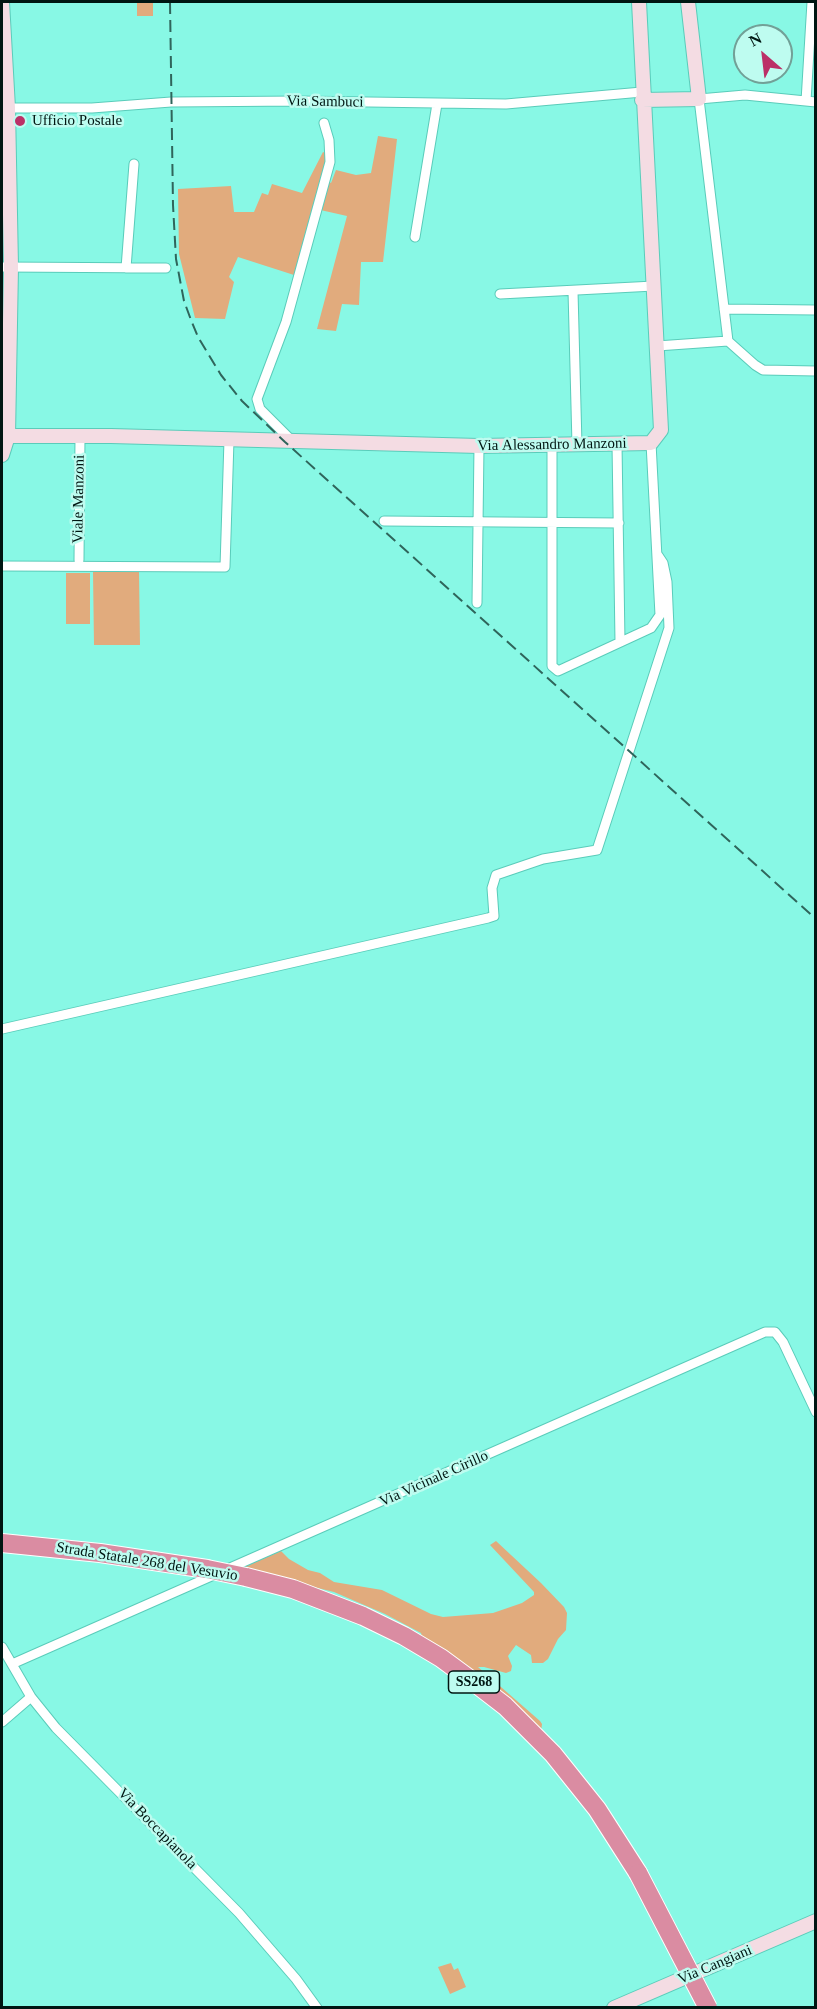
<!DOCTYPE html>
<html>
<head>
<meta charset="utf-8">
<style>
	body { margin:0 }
	#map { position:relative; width:817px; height:2009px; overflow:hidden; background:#88f8e5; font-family:"Times New Roman",serif }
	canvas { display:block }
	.frame { position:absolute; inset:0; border:3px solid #001612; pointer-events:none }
	.north { position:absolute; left:733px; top:24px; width:60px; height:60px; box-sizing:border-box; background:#befcf0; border:2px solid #72a097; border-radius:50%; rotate:332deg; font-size:16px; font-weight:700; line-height:24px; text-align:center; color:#001612 }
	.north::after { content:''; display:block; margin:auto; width:21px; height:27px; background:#bb3067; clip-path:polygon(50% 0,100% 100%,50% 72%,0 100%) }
</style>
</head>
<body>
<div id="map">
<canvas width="817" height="2009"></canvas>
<div class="frame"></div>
<div class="north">N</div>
</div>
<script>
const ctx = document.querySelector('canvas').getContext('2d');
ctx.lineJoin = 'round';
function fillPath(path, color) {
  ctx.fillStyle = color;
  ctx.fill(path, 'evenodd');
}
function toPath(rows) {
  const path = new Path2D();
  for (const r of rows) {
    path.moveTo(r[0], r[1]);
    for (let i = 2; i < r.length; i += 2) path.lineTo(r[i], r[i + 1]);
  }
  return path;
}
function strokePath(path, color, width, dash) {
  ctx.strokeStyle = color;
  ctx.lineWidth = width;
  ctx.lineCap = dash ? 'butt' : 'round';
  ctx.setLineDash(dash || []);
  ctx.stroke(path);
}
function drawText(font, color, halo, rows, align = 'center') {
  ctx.font = font + ' "Times New Roman",serif';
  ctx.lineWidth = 5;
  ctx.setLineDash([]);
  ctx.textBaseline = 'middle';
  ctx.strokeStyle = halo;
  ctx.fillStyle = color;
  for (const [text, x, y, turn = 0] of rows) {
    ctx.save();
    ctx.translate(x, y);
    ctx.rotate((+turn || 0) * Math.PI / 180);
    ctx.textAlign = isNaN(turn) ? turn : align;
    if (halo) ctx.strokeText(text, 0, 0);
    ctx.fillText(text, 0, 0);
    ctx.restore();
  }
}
fillPath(toPath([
	[137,2,153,2,153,16,137,16],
	[378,136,397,139,383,262,361,262,359,305,342,304,336,331,317,329,347,216,316,209,294,275,238,257,229,277,234,282,225,319,195,318,179,254,178,189,231,186,234,212,254,212,262,193,268,195,272,184,302,193,323,152,330,155,323,178,331,183,336,170,356,175,371,173],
	[139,571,140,645,94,645,93,572],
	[66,573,90,573,90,624,66,624],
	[496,1541,541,1583,564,1607,567,1613,566,1630,558,1639,548,1659,543,1663,532,1663,531,1655,516,1645,508,1656,512,1666,511,1671,506,1673,484,1667,478,1667,540,1721,542,1724,541,1732,422,1637,421,1633,385,1614,334,1592,244,1570,244,1567,281,1551,289,1559,308,1570,320,1573,334,1582,382,1590,431,1614,443,1617,493,1613,522,1603,534,1595,534,1592,490,1545],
	[451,1963,454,1970,458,1968,466,1987,450,1994,438,1967]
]), '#e1ab7d');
const street = toPath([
	[806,101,812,2],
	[816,102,745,95,699,99,728,341,755,365,763,370,816,371],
	[8,108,92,108,171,102,300,101,506,104,642,92],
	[415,237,437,104],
	[2,267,166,268],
	[126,268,134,164],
	[573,291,577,445],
	[500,294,654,286],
	[724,309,816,310],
	[657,346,728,341],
	[293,442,260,409,257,399,286,322,330,162,329,140,324,123],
	[617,444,620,642],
	[552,445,552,666,558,671,651,628,660,615,651,443],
	[384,521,619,523],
	[79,560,80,437],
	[2,566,225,567,229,440],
	[477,603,479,446],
	[2,1029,488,918,494,916,492,888,496,875,543,859,597,850,669,628,667,582,663,563,657,554],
	[2,1647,31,1697,56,1728,239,1913,296,1979,317,2008],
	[12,1664,765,1332,775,1332,783,1342,816,1412],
	[2,1722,31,1697]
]);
const secondary = toPath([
	[642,100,699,99,688,2],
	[8,436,111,436,479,446,651,443,661,430,639,2],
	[2,455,8,436,11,267,8,108,2,2],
	[614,2008,816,1921]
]);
const highway = toPath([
	[2,1543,100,1553,207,1569],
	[246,1577,293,1589,363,1616,404,1636,441,1658,479,1686,505,1706,553,1754,597,1809,638,1873]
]);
strokePath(street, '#5accba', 11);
strokePath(secondary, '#5accba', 16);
strokePath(highway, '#fff', 20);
strokePath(street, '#fff', 9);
strokePath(secondary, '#f4dce3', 14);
strokePath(highway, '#da8ca2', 18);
strokePath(toPath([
	[170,2,173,205,176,259,184,301,191,320,198,337,221,375,242,401,285,442,816,919]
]), '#2f655b', 2, [12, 6]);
const highwayBridge = toPath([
	[207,1569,246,1577],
	[638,1873,708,2008]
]);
strokePath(highwayBridge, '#fff', 20, []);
strokePath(highwayBridge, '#da8ca2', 18);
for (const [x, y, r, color] of [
	[20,121,6,"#bb3067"]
]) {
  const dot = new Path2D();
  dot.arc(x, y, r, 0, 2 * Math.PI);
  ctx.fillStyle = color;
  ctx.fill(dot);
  strokePath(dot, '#befcf0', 2);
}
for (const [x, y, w] of [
	[474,1682,51]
]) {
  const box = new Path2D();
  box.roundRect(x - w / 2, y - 11, w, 22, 4.5);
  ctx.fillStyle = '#befcf0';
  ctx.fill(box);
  strokePath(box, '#001612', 1.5);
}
drawText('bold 14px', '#001612', null, [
	["SS268",474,1682]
]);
drawText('15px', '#001612', '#befcf0', [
	["Via Sambuci",325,102,1],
	["Via Alessandro Manzoni",552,445,-1],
	["Viale Manzoni",79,499,-89],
	["Via Vicinale Cirillo",434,1479,-24],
	["Strada Statale 268 del Vesuvio",147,1562,9],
	["Via Boccapianola",157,1829,46],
	["Via Cangiani",715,1965,-23]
]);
drawText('15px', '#001612', '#befcf0', [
	["Ufficio Postale",32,121]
], 'left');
</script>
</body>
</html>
